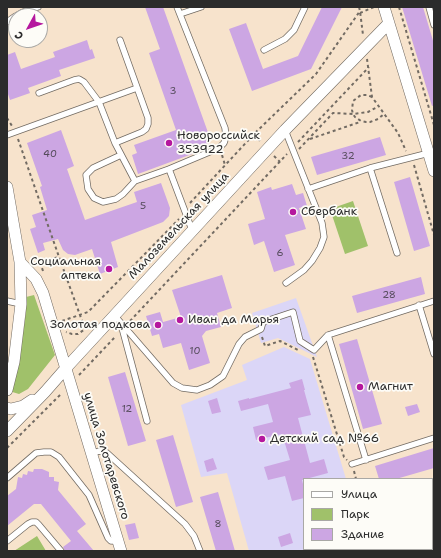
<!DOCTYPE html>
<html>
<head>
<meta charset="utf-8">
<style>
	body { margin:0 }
	#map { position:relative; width:441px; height:558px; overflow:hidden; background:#f7e3cc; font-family:"Shantell Sans",sans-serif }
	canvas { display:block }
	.frame { position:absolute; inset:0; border:8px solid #2b2b2b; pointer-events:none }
	.legend { position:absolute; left:303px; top:478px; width:130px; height:72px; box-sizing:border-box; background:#fdfcf7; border:1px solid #a9a8a5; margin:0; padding:5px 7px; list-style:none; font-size:12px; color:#2b2b2b }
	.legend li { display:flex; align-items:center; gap:8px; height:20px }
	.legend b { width:20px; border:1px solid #a9a8a5 }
	.north { position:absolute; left:8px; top:8px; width:40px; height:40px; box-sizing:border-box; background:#fdfcf7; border:1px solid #a9a8a5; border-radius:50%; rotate:230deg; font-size:11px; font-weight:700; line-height:16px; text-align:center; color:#2b2b2b }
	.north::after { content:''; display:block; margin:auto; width:14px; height:18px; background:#b5179e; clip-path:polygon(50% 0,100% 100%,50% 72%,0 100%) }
</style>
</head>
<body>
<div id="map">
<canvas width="441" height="558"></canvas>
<div class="frame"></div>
<ul class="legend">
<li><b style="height:5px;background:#fff"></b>Улица</li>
<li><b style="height:11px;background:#a0c16a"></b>Парк</li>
<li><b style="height:11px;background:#cca6e3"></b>Здание</li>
</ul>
<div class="north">С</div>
</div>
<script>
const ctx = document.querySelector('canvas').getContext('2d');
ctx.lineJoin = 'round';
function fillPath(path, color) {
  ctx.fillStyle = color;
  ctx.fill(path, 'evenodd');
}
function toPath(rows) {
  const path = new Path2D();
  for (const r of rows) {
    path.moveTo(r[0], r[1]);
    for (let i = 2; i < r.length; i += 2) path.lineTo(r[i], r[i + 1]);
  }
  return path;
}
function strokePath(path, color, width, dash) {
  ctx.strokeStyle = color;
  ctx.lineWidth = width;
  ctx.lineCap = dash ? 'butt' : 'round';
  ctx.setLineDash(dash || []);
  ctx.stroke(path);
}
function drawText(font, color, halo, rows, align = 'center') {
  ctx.font = font + ' "Shantell Sans",sans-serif';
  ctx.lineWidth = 3.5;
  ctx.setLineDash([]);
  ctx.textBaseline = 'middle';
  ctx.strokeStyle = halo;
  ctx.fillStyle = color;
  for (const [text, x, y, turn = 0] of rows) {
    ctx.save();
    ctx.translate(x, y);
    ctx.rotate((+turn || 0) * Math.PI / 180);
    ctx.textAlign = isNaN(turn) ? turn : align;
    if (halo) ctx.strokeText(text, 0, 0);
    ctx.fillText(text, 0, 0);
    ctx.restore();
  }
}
fillPath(toPath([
	[296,298,317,357,278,338,261,343,252,313],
	[284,347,310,359,346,479,304,479,304,549,316,549,309,551,249,551,227,473,201,477,181,405,247,380,242,365]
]), '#dbd6f7');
fillPath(toPath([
	[353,201,368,246,345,254,330,209],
	[34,295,55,355,28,389,19,394,9,391,20,353,26,311,26,297],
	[37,536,46,551,14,551]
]), '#a0c16a');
fillPath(toPath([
	[145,7,163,7,210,138,206,147,203,150,138,174,132,155,137,153,134,145,176,130,149,53,160,49],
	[322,7,342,7,311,69,252,91,229,29,246,23,263,69,298,56],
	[402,7,423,7,434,44,434,105,432,106],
	[87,40,90,50,92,49,95,58,59,70,61,76,28,88,30,93,10,100,7,91,7,55,15,52,21,69,55,57,53,52],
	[61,130,74,166,67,169,85,220,137,202,134,192,161,183,170,208,169,216,163,222,111,242,118,267,100,274,92,249,75,255,68,254,63,250,58,239,43,243,45,250,38,253,30,229,36,227,32,215,47,210,40,187,42,186,27,143],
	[380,137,386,155,317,175,311,157],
	[410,177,430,246,414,251,394,182],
	[292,184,296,195,303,193,307,206,299,208,306,229,285,235,295,265,274,272,264,241,254,245,248,224,265,219,257,192,271,187,272,190],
	[222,275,232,308,217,313,221,327,206,331,202,336,210,363,189,370,181,343,163,348,159,334,152,336,146,316,160,312,163,322,181,317,172,290],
	[421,277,425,294,357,313,352,296],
	[357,339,382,424,363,429,339,344],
	[125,372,146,441,128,446,108,377],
	[302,379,305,390,304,390,311,415,298,418,310,463,324,459,328,473,302,480,304,488,304,498,292,501,285,476,268,480,264,467,290,460,282,434,256,440,253,427,273,422,268,404,241,411,238,401,249,398,249,399,291,388,289,383],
	[217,398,221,412,212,414,208,401],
	[417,404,420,412,408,416,405,407],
	[173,435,193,502,176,507,156,440],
	[434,448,434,468,396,479,379,479,375,466],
	[213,458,217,469,207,472,204,461],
	[34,469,42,469,49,472,49,477,54,477,54,481,59,482,58,490,86,524,77,531,94,551,65,551,63,547,71,541,41,504,34,504,7,526,7,496,16,489,18,477,22,478,23,474,27,475,28,471,33,472],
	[218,492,235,551,216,551,200,497],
	[135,523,139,538,129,540,125,525],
	[290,533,293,543,281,547,278,537]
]), '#cca6e3');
const lane = toPath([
	[429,7,434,25],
	[180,14,201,7],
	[7,22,14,17,23,12,38,7],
	[264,50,285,39,294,30,305,7],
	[39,93,74,80,79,79,84,82,99,102,115,143,135,181],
	[285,130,322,223,324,237,320,248,312,261,304,270,286,283],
	[7,135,137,88],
	[115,143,142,132,146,129,148,124,148,118,120,40],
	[121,155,93,168,86,175,88,189,94,198,103,202,116,199,123,194,135,181,169,169,192,230],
	[370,168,397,253],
	[169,169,219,148,224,143,226,137,225,128,177,7],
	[308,189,370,168,429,153],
	[7,301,21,304],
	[419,305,434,354],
	[115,316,173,383,182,388,197,390,210,385,223,376,239,344,245,337,261,329,263,322,293,312,300,341,314,350,328,335,434,301],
	[121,324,147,421],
	[328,335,366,460],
	[91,454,99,451,107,453,185,524,194,536,200,551],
	[352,464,434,438],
	[7,478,29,459,36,453,44,452,51,452,59,457,89,495,108,538,111,541,118,541],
	[7,541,28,524,32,522,36,522,39,525,61,551],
	[432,545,434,544],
	[409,551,416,549]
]);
const street = toPath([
	[384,7,434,171],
	[7,187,20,262,21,304,14,362,7,390],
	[20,262,36,279,43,293,121,551],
	[7,408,11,409,23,406,32,400],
	[7,431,45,392,66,368,285,130,389,23]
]);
strokePath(lane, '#726b63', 7);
strokePath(street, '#726b63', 12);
strokePath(toPath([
	[359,7,360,11,363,35],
	[399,7,434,125],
	[360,13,374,7],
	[367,59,372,97,398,133,406,151],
	[372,97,367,95,361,95,353,101,352,110,353,114,355,117,361,121,366,122,370,122,378,119,384,114],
	[7,118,12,126],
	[254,134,261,142],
	[18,139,59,257],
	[310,139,360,122],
	[298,142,369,67],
	[299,149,333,113,353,114,368,112,379,106],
	[222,155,225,165],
	[274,156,280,162],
	[414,165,434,235],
	[190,203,255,133,316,74,360,11],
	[43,271,40,262,59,257,85,329,78,334,72,334,66,332],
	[62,321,88,312,179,219],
	[130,321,287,154],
	[262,337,265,346,280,341,298,350],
	[313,357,344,457,347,460],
	[79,375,116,336],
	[7,448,62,393],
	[354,471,356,479],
	[386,549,388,551],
	[333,551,338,549]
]), '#726b63', 2, [3, 3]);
strokePath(lane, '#fff', 5.5);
strokePath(street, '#fff', 11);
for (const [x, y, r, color] of [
	[169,143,4,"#b5179e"],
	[293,212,4,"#b5179e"],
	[109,269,4,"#b5179e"],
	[180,320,4,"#b5179e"],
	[158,325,4,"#b5179e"],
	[360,387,4,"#b5179e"],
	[262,439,4,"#b5179e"]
]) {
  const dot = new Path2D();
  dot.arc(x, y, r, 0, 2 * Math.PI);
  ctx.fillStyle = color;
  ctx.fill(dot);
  strokePath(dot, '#fdfcf7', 1.5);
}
drawText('10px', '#534a59', null, [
	["3",173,91],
	["40",50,154],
	["32",348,156],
	["5",143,206],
	["6",280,253],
	["28",389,295],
	["10",195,351],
	["12",127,409],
	["8",218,524]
]);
drawText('12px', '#2b2b2b', '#fdfcf7', [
	["Новороссийск",177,136],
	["353922",177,150],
	["Сбербанк",301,212],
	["Социальная",101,262,"right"],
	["аптека",101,276,"right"],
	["Иван да Марья",188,320],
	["Золотая подкова",150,325,"right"],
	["Магнит",368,387],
	["Детский сад №66",270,439]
], 'left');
drawText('12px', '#2b2b2b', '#fdfcf7', [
	["Малоземельская улица",179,226,-47],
	["улица Золотаревского",106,456,73]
]);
</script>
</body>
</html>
